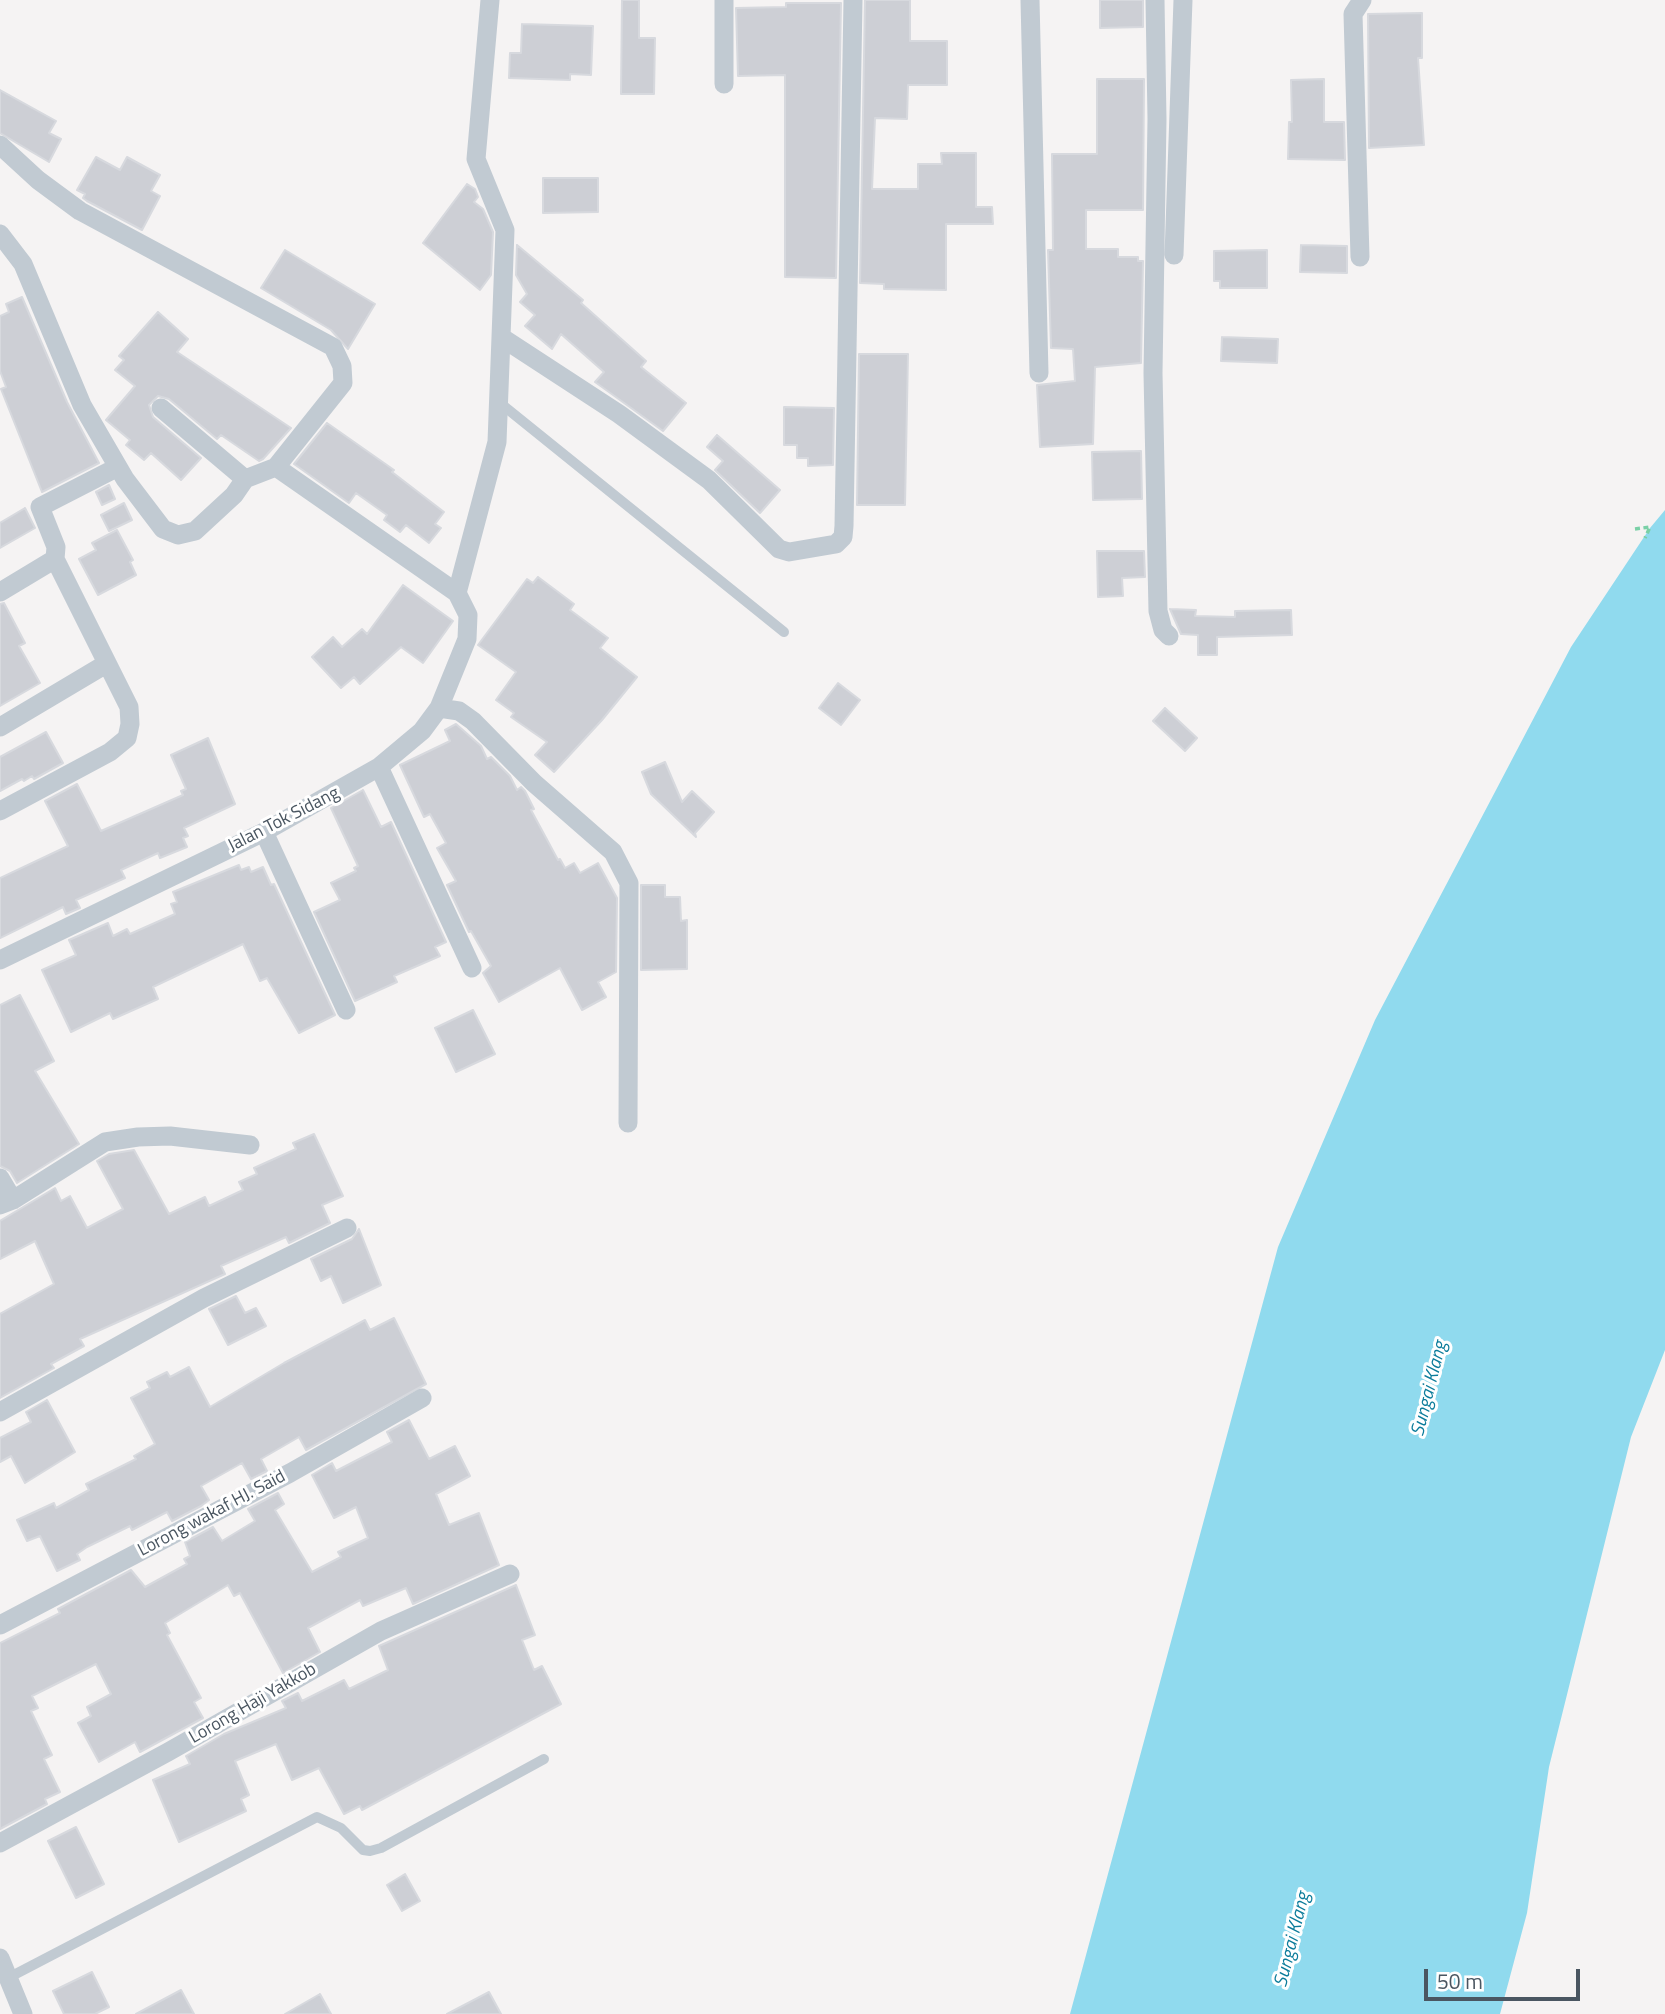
<!DOCTYPE html>
<html>
<head>
<meta charset="utf-8">
<style>
	body { margin:0 }
	#map { position:relative; width:1665px; height:2014px; overflow:hidden; background:#f5f3f3; font-family:"Titillium Web",sans-serif }
	canvas { display:block }
	.scale { position:absolute; left:1424px; top:1969px; width:156px; height:32px; box-sizing:border-box; border:4px solid #4a5661; border-top:0; padding-left:9px; font-size:21px; line-height:24px; white-space:nowrap; color:#4a5661; -webkit-text-stroke:5px #fff; paint-order:stroke }
</style>
</head>
<body>
<div id="map">
<canvas width="1665" height="2014"></canvas>
<div class="scale">50 m</div>
</div>
<script>
const ctx = document.querySelector('canvas').getContext('2d');
ctx.lineJoin = 'round';
function fillPath(path, color) {
  ctx.fillStyle = color;
  ctx.fill(path, 'evenodd');
}
function toPath(rows) {
  const path = new Path2D();
  for (const r of rows) {
    path.moveTo(r[0], r[1]);
    for (let i = 2; i < r.length; i += 2) path.lineTo(r[i], r[i + 1]);
  }
  return path;
}
function strokePath(path, color, width, dash) {
  ctx.strokeStyle = color;
  ctx.lineWidth = width;
  ctx.lineCap = dash ? 'butt' : 'round';
  ctx.setLineDash(dash || []);
  ctx.stroke(path);
}
function drawText(font, color, halo, rows, align = 'center') {
  ctx.font = font + ' "Titillium Web",sans-serif';
  ctx.lineWidth = 6;
  ctx.setLineDash([]);
  ctx.textBaseline = 'middle';
  ctx.strokeStyle = halo;
  ctx.fillStyle = color;
  for (const [text, x, y, turn = 0] of rows) {
    ctx.save();
    ctx.translate(x, y);
    ctx.rotate((+turn || 0) * Math.PI / 180);
    ctx.textAlign = isNaN(turn) ? turn : align;
    if (halo) ctx.strokeText(text, 0, 0);
    ctx.fillText(text, 0, 0);
    ctx.restore();
  }
}
fillPath(toPath([
	[1665,510,1665,1350,1631,1437,1549,1767,1527,1913,1500,2014,1070,2014,1278,1247,1375,1020,1496,790,1571,647,1650,528]
]), '#90daee');
const building = toPath([
	[622,0,639,0,639,38,655,38,654,94,621,94,622,0],
	[865,0,910,0,910,41,947,41,947,85,908,85,907,119,875,118,872,189,918,189,918,164,942,164,941,153,976,153,976,207,992,207,993,224,946,224,946,290,884,289,884,284,860,283,865,0],
	[1100,0,1143,0,1143,27,1100,28,1100,0],
	[786,3,841,3,836,278,785,277,785,75,738,76,736,8,786,7,786,3],
	[1422,13,1422,58,1418,58,1424,145,1369,148,1368,14,1422,13],
	[522,24,593,26,591,75,570,74,570,80,509,78,510,53,521,53,522,24],
	[1097,79,1144,79,1143,210,1086,210,1086,249,1118,249,1118,257,1138,257,1138,261,1143,261,1141,363,1095,367,1093,444,1040,447,1037,385,1075,381,1073,349,1051,348,1048,250,1053,250,1052,154,1097,154,1097,79],
	[1324,79,1324,122,1344,122,1345,160,1288,159,1289,122,1292,122,1291,80,1324,79],
	[0,90,56,121,49,133,61,139,49,162,0,133,0,90],
	[96,157,120,170,127,157,160,175,151,191,160,196,142,230,87,201,83,198,85,194,77,190,96,157],
	[543,178,598,178,598,212,543,213,543,178],
	[467,184,475,189,478,197,474,202,483,209,493,232,491,275,480,290,423,243,467,184],
	[517,245,583,300,581,303,646,361,641,367,686,403,663,431,595,382,604,372,561,334,552,349,525,326,535,315,520,302,527,294,516,275,517,245],
	[1301,245,1347,246,1347,273,1300,272,1301,245],
	[285,250,375,304,348,349,331,330,261,288,285,250],
	[1267,250,1267,288,1220,288,1220,281,1214,281,1214,251,1267,250],
	[22,297,67,402,99,463,42,492,1,389,6,387,0,371,0,316,9,312,6,304,22,297],
	[158,312,188,339,177,352,291,428,263,459,259,461,221,435,217,439,169,399,158,396,149,405,153,417,201,458,181,480,151,453,144,460,126,445,130,440,106,420,135,386,115,370,124,360,119,356,158,312],
	[1222,337,1278,339,1277,363,1221,361,1222,337],
	[859,354,908,354,905,505,857,505,859,354],
	[784,407,834,408,833,465,808,466,808,458,797,458,797,445,784,445,784,407],
	[327,423,394,470,392,472,444,512,435,524,441,528,429,543,406,525,400,532,384,520,387,515,356,493,349,503,294,464,327,423],
	[717,435,780,490,760,513,715,470,723,461,707,447,717,435],
	[1141,451,1142,499,1093,500,1092,452,1141,451],
	[109,485,115,499,102,505,96,492,109,485],
	[124,503,132,520,109,531,101,515,124,503],
	[25,508,35,528,0,548,0,523,25,508],
	[117,530,133,560,130,562,136,575,98,595,79,559,96,550,92,543,117,530],
	[1097,551,1144,551,1145,577,1122,578,1123,596,1098,597,1097,551],
	[538,577,574,604,570,610,608,638,600,648,637,677,602,720,554,772,535,755,547,742,511,717,514,713,496,700,516,672,478,645,527,579,533,583,538,577],
	[403,585,453,621,423,663,401,647,360,684,354,677,341,688,312,657,333,637,342,647,362,629,367,634,403,585],
	[4,603,25,643,19,646,40,683,0,706,0,604,4,603],
	[1170,609,1196,610,1195,616,1235,617,1235,611,1291,610,1292,635,1217,637,1217,655,1198,655,1198,635,1181,634,1170,609],
	[838,683,860,700,841,725,819,708,838,683],
	[1165,708,1197,738,1185,751,1153,721,1165,708],
	[456,724,481,746,487,759,491,757,510,776,517,790,521,787,525,791,534,809,531,810,558,860,560,859,565,868,574,863,580,873,598,863,617,898,616,972,598,982,606,997,582,1010,560,968,499,1002,483,973,491,966,471,931,469,932,447,885,456,881,437,848,446,843,430,814,424,817,400,765,450,741,445,730,456,724],
	[46,732,63,763,34,779,32,776,24,781,22,779,0,791,0,757,46,732],
	[208,738,235,804,184,828,188,836,183,838,187,847,160,858,158,853,121,870,125,878,76,900,80,908,66,914,63,907,0,938,0,878,68,846,45,801,77,784,101,831,183,795,181,791,186,789,171,755,208,738],
	[665,762,682,802,692,791,714,812,695,833,696,837,651,794,642,772,665,762],
	[363,790,381,827,391,822,446,942,435,947,440,956,394,976,397,982,355,1001,314,912,340,900,331,883,356,871,354,868,358,866,331,808,363,790],
	[239,865,241,870,249,867,251,872,263,867,271,885,274,884,335,1015,299,1033,267,978,260,981,243,944,153,987,158,999,113,1019,110,1013,71,1032,42,970,76,955,69,940,108,923,113,936,127,929,130,934,175,914,171,904,177,902,173,892,239,865],
	[641,885,665,885,665,897,680,897,681,921,687,920,687,969,641,970,641,885],
	[20,995,54,1061,35,1071,79,1144,17,1183,10,1171,0,1166,0,1005,20,995],
	[473,1010,495,1054,456,1072,435,1028,473,1010],
	[314,1134,343,1196,322,1205,330,1223,289,1243,286,1237,221,1266,225,1274,80,1339,84,1346,51,1364,54,1368,0,1398,0,1314,54,1284,35,1241,0,1259,0,1221,55,1188,61,1201,70,1196,87,1228,123,1209,97,1161,109,1154,134,1150,169,1214,205,1197,209,1206,243,1190,239,1182,257,1174,254,1168,296,1149,293,1143,314,1134],
	[359,1229,381,1285,343,1303,331,1276,321,1281,311,1259,352,1239,359,1229],
	[236,1296,245,1313,256,1308,266,1326,228,1345,209,1309,236,1296],
	[394,1318,426,1384,306,1450,299,1437,261,1459,267,1471,251,1479,242,1463,201,1486,209,1500,201,1506,172,1521,167,1512,132,1530,130,1526,87,1547,77,1554,80,1560,57,1571,40,1536,27,1541,17,1520,54,1503,56,1508,89,1490,86,1484,136,1459,134,1456,155,1444,131,1398,150,1388,147,1382,167,1372,170,1377,189,1367,210,1407,284,1363,365,1320,370,1330,394,1318],
	[47,1400,75,1452,25,1483,11,1456,0,1462,0,1438,31,1422,26,1412,47,1400],
	[409,1420,429,1459,455,1446,470,1476,436,1494,449,1525,479,1513,499,1565,413,1604,406,1588,363,1606,360,1600,308,1628,320,1652,283,1673,240,1593,234,1596,228,1585,165,1623,170,1633,167,1635,201,1698,194,1702,203,1718,140,1752,135,1742,99,1762,78,1723,91,1716,87,1707,111,1694,96,1664,32,1696,38,1708,31,1711,52,1755,44,1759,60,1792,45,1799,47,1804,0,1829,0,1643,60,1613,58,1609,131,1570,145,1587,187,1564,184,1559,190,1556,185,1542,213,1527,222,1541,255,1521,248,1509,278,1493,284,1504,275,1510,312,1572,341,1557,338,1552,368,1538,356,1507,334,1518,312,1475,332,1463,336,1471,392,1442,387,1432,409,1420],
	[516,1585,535,1635,522,1640,534,1670,542,1666,561,1704,362,1810,360,1806,344,1814,319,1768,292,1780,276,1744,235,1761,249,1795,241,1799,246,1811,179,1842,153,1780,190,1764,186,1756,224,1734,286,1708,282,1701,298,1693,302,1701,344,1680,349,1689,388,1670,379,1646,516,1585],
	[76,1827,104,1884,76,1898,48,1841,76,1827],
	[405,1874,420,1901,402,1911,387,1885,405,1874],
	[92,1972,109,2007,95,2014,64,2014,53,1991,92,1972],
	[181,1990,194,2014,136,2014,181,1990],
	[489,1992,501,2014,447,2014,489,1992],
	[320,1994,331,2014,285,2014,320,1994]
]);
fillPath(building, '#cdcfd5');
strokePath(building, '#d7d9de', 2);
strokePath(toPath([
	[1635,529,1650,527,1645,538]
]), '#7ad0a6', 3.5, [5, 3.5]);
strokePath(toPath([
	[500,403,784,632],
	[8,1978,317,1817,341,1828,363,1850,370,1851,381,1848,544,1759]
]), '#c1cad2', 10);
strokePath(toPath([
	[490,0,476,159,505,230,501,337,619,414,709,480,779,549,789,552,836,544,843,537,844,526,853,0],
	[724,0,724,84],
	[1030,0,1039,373],
	[1155,0,1157,119,1153,373,1158,611,1163,630,1169,636],
	[0,145,38,180,80,211,333,347,342,366,343,383,276,467],
	[0,234,23,264,82,405,125,479,163,529,178,535,195,531,234,495,245,479,276,467,457,593,468,615,467,639,439,708,422,731,379,767,264,832,0,960],
	[1174,255,1183,0],
	[1360,257,1353,14,1362,0],
	[161,408,245,479],
	[0,592,55,559,56,547,40,507,118,467],
	[457,593,497,442,501,337],
	[439,708,459,711,473,721,534,783,613,852,629,883,628,1123],
	[0,727,106,664],
	[379,767,472,968],
	[0,811,110,752,127,738,130,724,129,707,55,559],
	[264,832,346,1010],
	[0,1178,13,1200,0,1205],
	[13,1200,105,1142,138,1137,170,1136,250,1145],
	[0,1412,204,1298,347,1228],
	[0,1625,290,1473,422,1398],
	[0,1843,168,1752,381,1631,510,1574],
	[0,1958,23,2014]
]), '#c1cad2', 19);
drawText('18px', '#4a5661', '#fff', [
	["Jalan Tok Sidang",284,820,-27],
	["Lorong wakaf HJ. Said",212,1514,-28],
	["Lorong Haji Yakkob",253,1704,-30]
]);
drawText('italic 19px', '#0c7c9b', '#fff', [
	["Sungai Klang",1430,1389,-76],
	["Sungai Klang",1293,1940,-76]
]);
</script>
</body>
</html>
